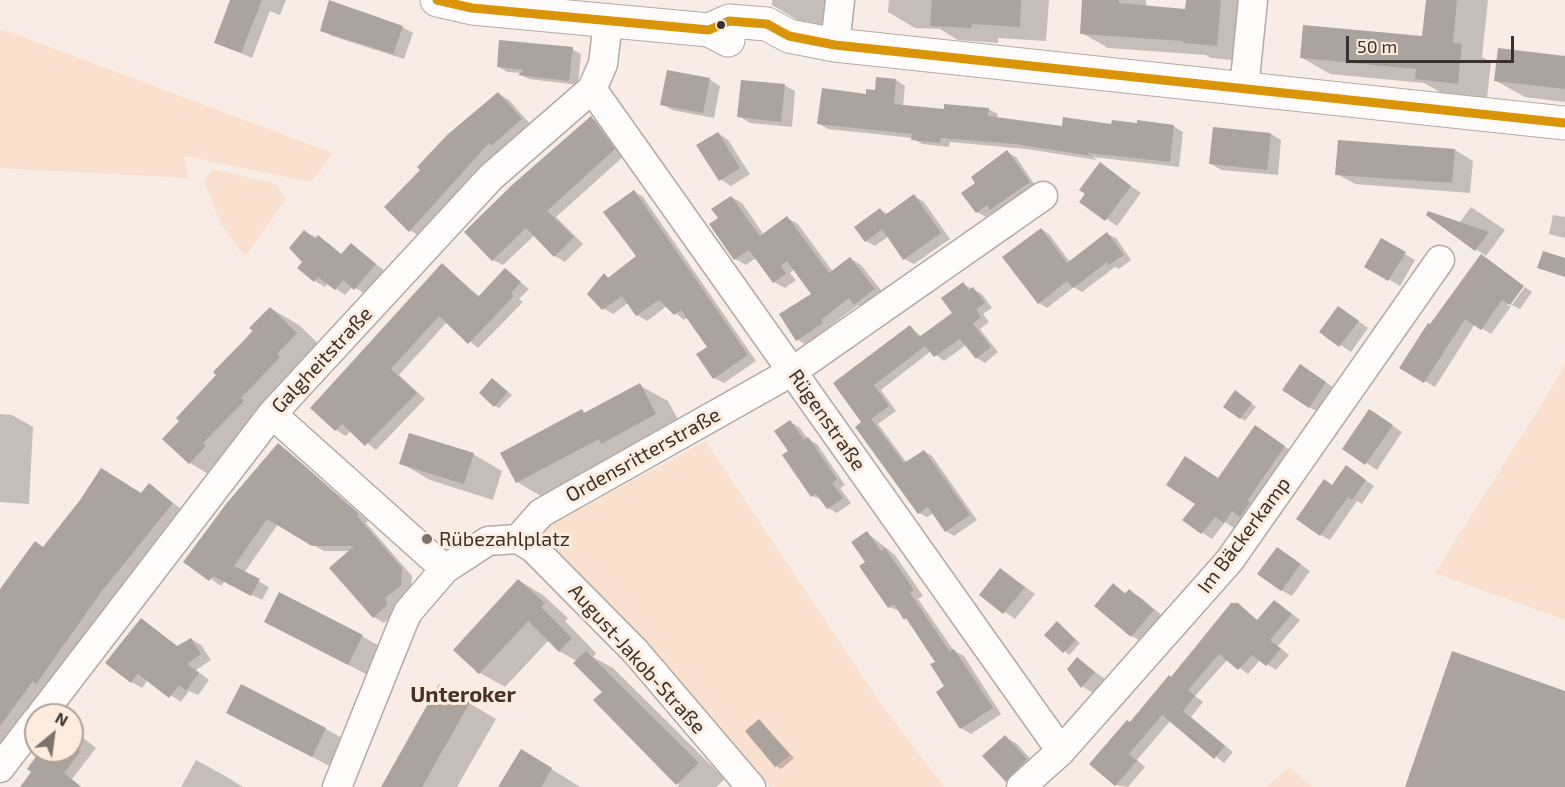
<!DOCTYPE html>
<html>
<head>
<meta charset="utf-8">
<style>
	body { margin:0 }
	#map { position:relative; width:1565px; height:787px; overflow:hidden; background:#f7ede6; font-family:"Exo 2",sans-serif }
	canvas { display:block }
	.north { position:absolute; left:24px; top:703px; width:60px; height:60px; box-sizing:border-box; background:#feecdf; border:2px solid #afa197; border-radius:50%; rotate:29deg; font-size:16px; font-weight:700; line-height:24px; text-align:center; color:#38312c }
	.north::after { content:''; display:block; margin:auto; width:21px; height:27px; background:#7b736d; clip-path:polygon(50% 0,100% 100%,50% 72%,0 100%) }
	.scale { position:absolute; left:1346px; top:36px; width:168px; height:27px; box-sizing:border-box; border:3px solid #38312c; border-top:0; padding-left:8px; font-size:18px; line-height:21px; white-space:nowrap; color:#38312c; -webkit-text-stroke:4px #feecdf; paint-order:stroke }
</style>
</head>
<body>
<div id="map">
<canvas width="1565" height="787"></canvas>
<div class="north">N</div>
<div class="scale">50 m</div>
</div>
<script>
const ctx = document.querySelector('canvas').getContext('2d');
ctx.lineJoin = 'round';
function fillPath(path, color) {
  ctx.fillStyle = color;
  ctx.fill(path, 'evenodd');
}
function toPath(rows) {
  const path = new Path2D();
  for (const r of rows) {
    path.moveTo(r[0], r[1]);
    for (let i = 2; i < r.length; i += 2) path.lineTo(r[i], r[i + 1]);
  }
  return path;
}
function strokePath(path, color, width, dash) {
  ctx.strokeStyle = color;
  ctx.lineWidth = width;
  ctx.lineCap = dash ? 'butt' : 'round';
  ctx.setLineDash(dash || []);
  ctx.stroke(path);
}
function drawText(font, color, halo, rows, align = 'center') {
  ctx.font = font + ' "Exo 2",sans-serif';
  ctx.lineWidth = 6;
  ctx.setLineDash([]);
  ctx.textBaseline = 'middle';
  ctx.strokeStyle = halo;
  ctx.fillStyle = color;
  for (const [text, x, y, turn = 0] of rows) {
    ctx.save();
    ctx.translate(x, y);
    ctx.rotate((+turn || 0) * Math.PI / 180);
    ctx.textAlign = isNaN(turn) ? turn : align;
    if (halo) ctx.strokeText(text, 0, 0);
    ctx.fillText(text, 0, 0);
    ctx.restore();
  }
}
fillPath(toPath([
	[0,30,13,33,333,153,311,182,184,156,188,178,0,168],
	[213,169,276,184,286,199,245,257,221,224,204,181],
	[1565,363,1565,620,1435,573,1556,381],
	[705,441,881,704,944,787,769,787,641,643,543,541,544,529],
	[1289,767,1313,787,1266,787]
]), '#fae1cf');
fillPath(toPath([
	[232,0,286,0,280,15,270,11,252,58,215,42],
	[772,0,832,0,829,31,801,22,772,5],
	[889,0,1049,0,1046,41,998,38,998,43,958,40,940,29,915,28,888,12],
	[1084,0,1146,0,1146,7,1187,11,1188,0,1248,0,1243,61,1211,58,1206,55,1108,48,1082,33],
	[1428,0,1488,0,1482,57,1491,62,1487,99,1445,95,1424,83,1330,74,1301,57,1424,38],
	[402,27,413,33,404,59,332,36,322,30],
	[572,49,581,54,578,85,529,79,521,75,522,73,507,72,498,66],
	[1565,57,1565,102,1525,97,1496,81],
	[709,79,720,86,714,118,672,110,662,104],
	[896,80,905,86,903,106,945,111,988,109,998,114,997,119,1063,128,1173,126,1183,132,1179,167,1093,157,1097,160,1026,149,950,142,949,147,922,144,913,138,828,129,819,124],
	[784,85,795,91,792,127,750,123,739,116],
	[499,94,509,100,532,126,503,151,500,149,420,237,410,230],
	[591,118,601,124,624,156,556,217,583,244,565,262,555,256,535,235,503,265,493,260],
	[718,133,728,140,750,174,731,186,720,179],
	[1271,134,1281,140,1278,175,1221,170,1210,163],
	[1455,150,1473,161,1470,193,1355,184,1337,174],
	[1007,152,1016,157,1037,188,1000,214,995,211,986,217,977,212,977,183],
	[1100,164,1141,193,1117,226,1081,201],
	[634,191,643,197,756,361,724,383,714,378,709,347,688,317,684,320,667,306,647,321,637,315,628,303,613,314,603,308,605,275,610,278,638,257],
	[914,196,924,202,950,239,914,264,904,259,889,236,875,246,866,241,880,210,888,214],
	[731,197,742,203,764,235,787,218,798,224,833,272,851,259,861,265,885,295,866,310,858,305,830,326,832,329,807,346,797,339,813,294,795,269,790,273,796,280,785,288,774,282,756,258,746,265,735,259,720,219],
	[1471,207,1505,230,1486,256,1452,233],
	[1553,215,1565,217,1565,238,1549,234],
	[1041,229,1049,234,1070,262,1107,234,1116,238,1131,260,1119,269,1115,267,1082,292,1074,287,1047,308,1039,303],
	[305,232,328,243,342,255,351,245,385,271,365,294,353,286,345,295,328,283,325,287,315,281,304,262],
	[1382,240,1415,260,1400,286,1366,266],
	[443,265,480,297,505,270,529,289,519,299,523,302,478,348,447,322,399,375,425,399,376,450,351,430,346,436,336,430,312,408],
	[963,284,982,294,992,308,983,314,989,322,980,329,998,352,985,363,977,358,966,345,944,361,931,351,881,390,896,411,878,424,907,463,924,451,932,456,977,520,954,536,946,531,934,513,927,517,919,513,863,422,835,383,910,327,922,337,954,313],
	[1522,285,1507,306,1511,306,1525,287,1532,292,1520,309,1512,305,1491,334,1475,324,1435,387,1401,367,1430,326],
	[270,308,299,325,325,350,218,480,190,463,181,421],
	[1349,314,1368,328,1351,352,1321,332],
	[1311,372,1336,389,1320,413,1309,407],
	[493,379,512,395,499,408,495,406],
	[639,385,668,401,684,431,546,499,517,482,502,454,582,411,587,413],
	[1241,395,1256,407,1245,421,1225,406],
	[0,414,12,415,33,427,29,504,0,502],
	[1380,417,1402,432,1377,470,1344,448],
	[790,422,799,427,808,439,817,444,845,485,840,488,851,503,837,513,828,508,823,500,812,496,790,451],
	[1265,433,1294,453,1250,521,1242,517,1234,528,1225,522,1212,539,1184,520,1219,479],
	[278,445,288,451,368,521,366,523,412,576,411,592,396,603,397,611,384,623,374,617,350,551,324,551,278,524,244,573,269,587,262,600,225,581,221,586,186,561],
	[473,454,502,471,493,500,430,480,401,463],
	[1355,473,1374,486,1362,504,1357,501,1330,540,1321,535,1333,486],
	[149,485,184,511,113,597,48,689,45,687,0,746,0,591,44,548,141,495],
	[867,533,895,555,923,596,918,599,954,651,964,656,1001,714,971,734,961,728,937,662,910,622,900,611,889,607,867,562],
	[1288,555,1310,571,1292,596,1281,590],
	[1001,570,1035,594,1015,619,981,595],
	[518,580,543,595,568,618,565,621,596,653,593,657,613,668,725,779,716,787,677,787,679,785,577,661,559,651,549,640,505,687,480,673,455,650],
	[1113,585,1127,594,1129,591,1140,597,1164,617,1142,642,1132,636],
	[1275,601,1300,620,1278,646,1289,655,1276,670,1260,660,1248,674,1228,659,1195,696,1203,702,1191,717,1233,752,1224,763,1171,720,1137,760,1145,767,1128,787,1116,785,1091,764,1237,605,1259,621],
	[141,620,178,647,191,639,201,645,211,660,196,670,209,680,198,695,189,691,181,702,148,680,142,688,132,682],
	[266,621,362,636,391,653,377,680],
	[1057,623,1080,643,1069,655,1046,635],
	[1077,659,1105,679,1093,693,1082,686],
	[440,686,496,719,457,787,387,787],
	[228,713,326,729,354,745,341,772],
	[760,721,794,758,781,769,776,766],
	[72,729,96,748,72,779,81,787,22,787,33,772,29,768,42,751,72,751],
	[1005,737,1016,743,1037,766,1017,786,1006,780],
	[196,760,227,777,243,787,181,787],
	[550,768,580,787,500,787]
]), '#0003');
fillPath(toPath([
	[230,0,262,0,241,53,214,43],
	[329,0,403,26,393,54,320,31],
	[932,0,1021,0,1020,27,972,24,971,28,930,26],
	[1082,0,1119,0,1119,3,1185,9,1186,0,1221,0,1217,46,1183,43,1183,41,1080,34],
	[1426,0,1457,0,1453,43,1462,44,1458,84,1415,79,1416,69,1300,58,1303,25,1422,36],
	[499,40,573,47,569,81,518,75,524,70,497,67],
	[1498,48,1565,56,1565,89,1494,81],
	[667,70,710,78,703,113,660,105],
	[876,77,896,79,894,104,944,109,944,104,989,108,988,116,1062,126,1063,117,1111,124,1112,120,1137,123,1137,120,1174,125,1170,162,1087,153,1092,156,1015,144,941,138,940,143,911,140,912,134,817,124,822,88,866,94,866,89,875,90],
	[741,80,785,84,781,122,737,117],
	[498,92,522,119,491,146,489,143,409,232,384,207,420,170,417,167,447,135],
	[591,116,615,149,547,211,574,237,554,257,526,228,492,261,464,232,512,185],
	[1213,127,1271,133,1267,170,1209,164],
	[718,132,740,168,719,181,696,145],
	[1338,140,1455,149,1452,183,1335,175],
	[1007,150,1030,182,990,210,987,205,976,213,961,193,975,183,971,177],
	[1100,162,1131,186,1105,221,1079,202,1085,194,1079,190],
	[634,190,748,355,713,379,696,354,707,347,681,310,674,315,659,300,636,316,622,296,602,310,587,294,604,273,608,278,636,256,603,212],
	[914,194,941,233,903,260,882,229,865,242,854,227,880,208,885,215],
	[731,196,760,236,787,216,829,273,850,257,875,289,854,305,849,298,821,320,823,323,796,341,779,314,811,294,787,261,781,266,786,274,773,283,749,250,734,260,709,224,718,218,711,209],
	[1428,211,1489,232,1475,251,1426,215],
	[1041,228,1067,263,1107,232,1124,255,1109,265,1107,262,1073,288,1067,281,1038,304,1002,257],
	[304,230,315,239,318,235,341,254,351,243,376,264,354,290,343,280,335,290,318,277,314,282,297,268,302,262,289,248],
	[1381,238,1406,252,1388,281,1364,267],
	[1543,251,1565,258,1565,277,1537,268],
	[1481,254,1524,286,1510,305,1502,300,1481,330,1465,319,1424,383,1399,368,1428,323,1430,324],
	[442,263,478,297,505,268,521,282,511,293,514,296,468,344,439,316,391,369,417,393,365,446,342,424,335,431,310,408],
	[963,282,969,290,973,287,985,303,976,309,981,317,973,324,991,347,976,359,960,339,934,357,925,346,874,385,889,406,871,419,904,463,924,450,970,515,945,532,928,507,918,514,855,427,861,422,833,383,910,325,919,337,952,313,941,298],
	[1338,306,1359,321,1339,347,1319,332],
	[270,307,297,333,277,354,280,357,241,398,244,401,203,443,206,446,189,464,162,439,179,421,176,418,216,375,213,372,253,331,249,328],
	[1300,364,1326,382,1309,408,1282,390],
	[492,378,508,392,494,407,479,393],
	[640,383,656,414,601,444,599,439,516,483,500,453,582,409,584,413],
	[1235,390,1252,403,1240,419,1223,407],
	[1369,409,1393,425,1365,465,1342,449],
	[790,420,804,440,808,437,837,479,832,483,843,498,827,509,816,494,811,497,782,455,788,451,774,431],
	[1255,425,1285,446,1248,500,1250,502,1240,517,1232,511,1224,523,1215,517,1201,534,1182,520,1195,504,1166,485,1185,456,1218,478],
	[409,433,474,453,464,484,399,464],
	[278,443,359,514,357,516,402,568,401,586,386,597,387,605,373,618,329,568,354,546,312,546,267,519,234,566,260,579,251,596,213,576,209,581,183,562,226,504],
	[1346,465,1366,480,1352,500,1348,497,1320,536,1296,519,1324,479,1332,485],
	[101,468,141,493,149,483,173,503,102,591,36,684,33,681,0,726,0,589,35,541,43,547,80,500],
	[867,531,881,551,885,548,914,590,910,593,950,652,954,649,993,708,960,729,936,692,944,686,930,664,935,662,906,618,904,620,894,604,888,608,859,566,865,562,851,542],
	[1277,547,1301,564,1281,591,1257,574],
	[1000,568,1025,587,1003,614,979,595],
	[518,579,545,603,541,607,572,638,559,652,528,621,479,674,453,650],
	[1113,583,1125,594,1129,589,1154,610,1131,637,1094,606],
	[279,592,363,635,348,665,264,622],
	[1274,600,1292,614,1270,640,1281,649,1266,666,1252,655,1238,670,1219,654,1188,690,1195,696,1183,711,1225,746,1214,759,1162,715,1129,754,1137,761,1115,786,1089,764,1127,720,1130,722,1169,675,1171,677,1231,603,1238,603,1257,620],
	[141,618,177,646,191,638,201,654,187,664,199,673,186,691,179,685,169,698,138,674,131,683,105,663],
	[1057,621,1076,640,1063,653,1044,635],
	[586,651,699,763,676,785,593,700,602,692,573,663],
	[1452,651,1565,691,1565,787,1405,787],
	[1077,657,1095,672,1081,688,1067,669],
	[241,684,326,728,312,757,226,713],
	[439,684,470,702,422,787,381,787],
	[759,719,790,755,775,767,745,731],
	[1005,735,1027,759,1006,782,982,756],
	[521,749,552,768,541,787,498,787],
	[40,751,81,751,64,773,81,787,20,787,31,772,27,769]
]), '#aba39e');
const minor = toPath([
	[835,45,840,0],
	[592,89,1061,751],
	[1244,89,1253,0],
	[272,414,445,569],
	[518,539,533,548,635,651,751,787],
	[41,715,272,414,491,177,592,89,603,64,608,22],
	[0,768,36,721],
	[337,787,403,623,408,612,445,569,488,541,518,539,541,513,793,371,1043,196],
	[1021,787,1061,751,1230,560,1440,260]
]);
const major = toPath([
	[437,0,472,8,709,30,728,40],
	[709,30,729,21,767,24,789,36,835,45,1565,123]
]);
strokePath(minor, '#b2aaa5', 31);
strokePath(major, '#b2aaa5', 35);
strokePath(minor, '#fefcfb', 28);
strokePath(major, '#fefcfb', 33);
strokePath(toPath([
	[437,0,472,8,709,30,729,21,767,24,789,36,835,45,1565,123]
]), '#da9407', 9);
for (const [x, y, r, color] of [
	[721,25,5,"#38312c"],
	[427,539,6,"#7b736d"]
]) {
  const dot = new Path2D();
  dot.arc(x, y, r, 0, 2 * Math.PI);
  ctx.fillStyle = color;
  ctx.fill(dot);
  strokePath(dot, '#feecdf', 2);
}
drawText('20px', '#38312c', '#feecdf', [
	["Galgheitstraße",322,360,-47],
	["Rügenstraße",827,420,55],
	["Ordensritterstraße",643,455,-29],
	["Im Bäckerkamp",1244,535,-53],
	["August-Jakob-Straße",637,659,48]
]);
drawText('20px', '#38312c', '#feecdf', [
	["Rübezahlplatz",439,539]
], 'left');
drawText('bold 22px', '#42342a', '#feecdf', [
	["Unteroker",463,695]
]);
</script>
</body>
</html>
